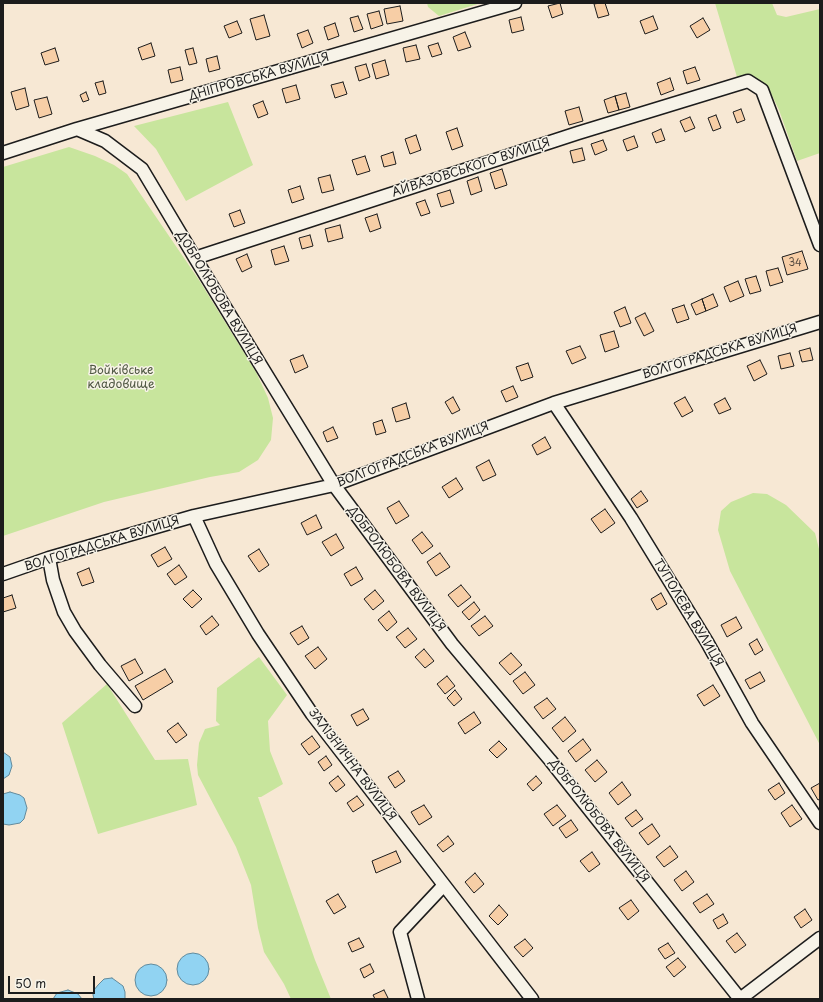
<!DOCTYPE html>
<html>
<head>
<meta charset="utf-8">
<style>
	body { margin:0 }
	#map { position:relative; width:823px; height:1002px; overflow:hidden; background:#f7e8d4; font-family:"Playpen Sans",sans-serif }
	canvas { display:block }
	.frame { position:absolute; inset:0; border:4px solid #1c1c1c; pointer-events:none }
	.scale { position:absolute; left:8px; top:976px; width:87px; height:18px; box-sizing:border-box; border:2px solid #1c1c1c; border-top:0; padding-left:5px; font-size:12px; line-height:14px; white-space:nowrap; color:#1c1c1c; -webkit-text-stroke:3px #f7f3e8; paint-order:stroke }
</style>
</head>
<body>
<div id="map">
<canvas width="823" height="1002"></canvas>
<div class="frame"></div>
<div class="scale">50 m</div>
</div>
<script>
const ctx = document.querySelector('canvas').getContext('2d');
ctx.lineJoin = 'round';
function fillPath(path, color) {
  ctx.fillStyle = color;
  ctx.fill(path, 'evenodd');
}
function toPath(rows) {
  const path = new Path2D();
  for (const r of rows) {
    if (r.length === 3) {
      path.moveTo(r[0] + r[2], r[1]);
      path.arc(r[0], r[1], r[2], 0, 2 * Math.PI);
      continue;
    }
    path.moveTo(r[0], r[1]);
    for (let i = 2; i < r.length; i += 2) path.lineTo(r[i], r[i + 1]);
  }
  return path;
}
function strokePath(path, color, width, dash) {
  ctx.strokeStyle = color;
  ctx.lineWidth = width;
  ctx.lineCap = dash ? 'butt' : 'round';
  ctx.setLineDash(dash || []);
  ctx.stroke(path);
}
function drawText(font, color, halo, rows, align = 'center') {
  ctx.font = font + ' "Playpen Sans",sans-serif';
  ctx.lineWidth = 3;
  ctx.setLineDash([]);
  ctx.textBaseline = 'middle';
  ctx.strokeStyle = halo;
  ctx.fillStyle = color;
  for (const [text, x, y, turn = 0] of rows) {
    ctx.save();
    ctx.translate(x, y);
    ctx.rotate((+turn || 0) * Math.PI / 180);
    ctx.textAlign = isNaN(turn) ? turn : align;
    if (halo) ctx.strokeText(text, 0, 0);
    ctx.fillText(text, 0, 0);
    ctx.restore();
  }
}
fillPath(toPath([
	[427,3,481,3,439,16,428,7],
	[715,3,772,3,777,15,786,17,820,9,820,153,797,161,779,110,768,87,749,74,737,77],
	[228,102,253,165,186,201,156,149,134,126],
	[69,147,95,156,114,165,127,174,139,192,199,280,256,372,268,398,273,418,271,440,258,460,239,472,210,477,104,502,3,536,3,167],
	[753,493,767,494,786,505,815,533,820,553,820,745,730,571,718,530,721,511,731,502],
	[259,657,287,695,268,721,270,751,283,784,261,797,258,797,315,960,331,999,291,999,284,984,264,952,258,928,251,885,236,847,198,775,197,765,199,743,205,729,220,725,216,721,217,688],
	[107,684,155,760,188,759,197,805,98,834,62,723]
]), '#c8e59d');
const water = toPath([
	[3,752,10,757,12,766,9,775,3,779,3,752],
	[10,792,20,795,24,798,27,808,24,819,20,823,9,825,3,824,3,794,10,792],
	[193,969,16],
	[151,980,16],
	[112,978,123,986,125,992,125,999,94,999,93,995,94,990,98,985,104,979,112,978],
	[68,990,78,994,82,999,53,999,57,993,68,990]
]);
fillPath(water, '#91d3f2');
strokePath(water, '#628a9c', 1);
const building = toPath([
	[560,3,563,14,552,18,548,6,560,3],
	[600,3,605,3,609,15,598,18,594,4,600,3],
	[400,6,403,21,387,24,384,9,400,6],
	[379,11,383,25,371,29,367,14,379,11],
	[264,15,270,36,256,40,250,19,264,15],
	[358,16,363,29,354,32,350,18,358,16],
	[653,16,658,29,645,34,640,21,653,16],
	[521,17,524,30,512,33,509,20,521,17],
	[703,18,710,30,697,38,690,26,703,18],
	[237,21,242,33,229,38,224,26,237,21],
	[335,23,339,36,328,40,324,27,335,23],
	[308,30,313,43,302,48,297,34,308,30],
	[465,32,471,47,458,51,453,37,465,32],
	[151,43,155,56,142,60,138,48,151,43],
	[438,43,442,54,432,57,428,46,438,43],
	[416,45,420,59,406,62,403,48,416,45],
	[55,48,59,61,45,65,41,53,55,48],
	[193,48,197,63,189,65,185,50,193,48],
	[217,56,220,69,209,72,206,59,217,56],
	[385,60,389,75,376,79,372,64,385,60],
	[366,64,370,77,359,81,355,67,366,64],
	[180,67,183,80,171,83,168,70,180,67],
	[695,67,700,80,687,84,683,71,695,67],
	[670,78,674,90,661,95,657,83,670,78],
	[103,81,106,93,99,95,95,83,103,81],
	[343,82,347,94,335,98,331,85,343,82],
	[296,85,300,99,286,103,282,89,296,85],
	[25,88,29,106,16,110,11,92,25,88],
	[86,92,89,100,83,102,80,95,86,92],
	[626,93,630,107,619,110,615,96,626,93],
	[615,96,619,110,608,113,604,100,615,96],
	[47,97,52,114,39,118,34,100,47,97],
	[263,101,268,114,258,118,253,105,263,101],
	[579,107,583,121,569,125,565,111,579,107],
	[741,109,745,120,737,123,733,112,741,109],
	[716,115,721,128,713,131,708,118,716,115],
	[690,117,695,128,685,132,680,121,690,117],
	[457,128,463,146,452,150,446,132,457,128],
	[661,129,665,140,656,143,652,133,661,129],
	[416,135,421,150,410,154,405,139,416,135],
	[634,136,638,147,627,151,623,140,634,136],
	[603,140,607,150,595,155,591,144,603,140],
	[582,148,585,160,573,163,570,151,582,148],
	[393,152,396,164,384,167,381,156,393,152],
	[365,156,370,171,357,175,352,160,365,156],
	[502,169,507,185,495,189,490,173,502,169],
	[330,175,334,190,322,193,318,178,330,175],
	[478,177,482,191,471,195,467,181,478,177],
	[300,186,304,199,292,203,288,190,300,186],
	[450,190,454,203,441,207,437,194,450,190],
	[425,200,430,213,421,216,416,203,425,200],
	[240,210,245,223,234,227,229,214,240,210],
	[377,214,381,228,370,232,365,218,377,214],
	[340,225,343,238,328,242,325,229,340,225],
	[310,235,313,246,302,249,299,238,310,235],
	[284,246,289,261,275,265,271,250,284,246],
	[802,251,808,269,787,275,782,257,802,251],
	[247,254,252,267,242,272,236,259,247,254],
	[778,268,783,282,770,286,766,271,778,268],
	[756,276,761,291,750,294,745,279,756,276],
	[738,281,744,296,730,302,724,287,738,281],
	[713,294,718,306,706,311,702,299,713,294],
	[702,299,706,311,696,315,691,304,702,299],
	[684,305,689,319,677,323,672,309,684,305],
	[625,307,631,323,620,327,614,312,625,307],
	[645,313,654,331,644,336,635,318,645,313],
	[614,331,619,347,605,352,600,335,614,331],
	[580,346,586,358,572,364,566,351,580,346],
	[810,348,813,360,802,362,799,351,810,348],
	[790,353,794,366,781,369,778,356,790,353],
	[303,355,308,367,295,373,290,360,303,355],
	[760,360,767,374,754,381,747,366,760,360],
	[528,363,533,377,521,381,516,367,528,363],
	[513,386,518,397,506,402,501,391,513,386],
	[453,397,460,410,452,414,445,402,453,397],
	[685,397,693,411,682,417,674,403,685,397],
	[725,398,731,409,719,414,714,404,725,398],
	[406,403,410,418,396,422,392,408,406,403],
	[382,420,386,432,376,435,373,423,382,420],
	[333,427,338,438,327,442,323,432,333,427],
	[545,437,551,448,537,455,532,445,545,437],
	[489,460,496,475,483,481,476,467,489,460],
	[456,478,463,489,449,498,442,487,456,478],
	[641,491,648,501,637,508,631,499,641,491],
	[399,501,409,516,396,524,387,508,399,501],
	[605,509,615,523,601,533,591,519,605,509],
	[316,515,322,528,307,535,301,523,316,515],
	[422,532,433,546,422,554,412,540,422,532],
	[336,534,344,548,331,556,322,542,336,534],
	[165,547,172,559,158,567,151,555,165,547],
	[259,549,269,565,259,572,248,556,259,549],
	[440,553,450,567,436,576,427,562,440,553],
	[179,565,187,577,175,585,167,574,179,565],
	[356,567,363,579,351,586,344,574,356,567],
	[89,568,94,582,82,586,77,573,89,568],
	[461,585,471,597,458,607,448,595,461,585],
	[193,590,202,599,192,608,183,599,193,590],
	[375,590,384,601,373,610,364,599,375,590],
	[661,593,667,604,657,610,651,599,661,593],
	[12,595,16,608,3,612,3,598,12,595],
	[474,602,480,610,469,620,462,612,474,602],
	[389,611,397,622,387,631,378,620,389,611],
	[212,616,219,625,206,635,200,626,212,616],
	[485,616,493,626,479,636,471,626,485,616],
	[736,617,742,628,727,637,721,625,736,617],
	[302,626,309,638,298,645,290,633,302,626],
	[408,628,417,639,405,648,396,637,408,628],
	[757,639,763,650,755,655,749,644,757,639],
	[318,647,327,659,315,669,305,656,318,647],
	[424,649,434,661,425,668,415,657,424,649],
	[511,653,522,665,510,675,499,663,511,653],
	[135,659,143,673,129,681,121,666,135,659],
	[165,669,173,682,143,700,135,686,165,669],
	[525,672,535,685,523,694,513,681,525,672],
	[760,672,765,681,750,689,745,680,760,672],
	[447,676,455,686,445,694,437,684,447,676],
	[713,685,720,696,704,706,697,695,713,685],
	[455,690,462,699,454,706,447,698,455,690],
	[547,698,556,709,543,719,534,707,547,698],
	[363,709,369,719,357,726,351,715,363,709],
	[474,712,481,723,465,734,458,723,474,712],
	[565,717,576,731,563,742,552,728,565,717],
	[178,723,187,735,176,743,167,731,178,723],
	[312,736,320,747,309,755,301,744,312,736],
	[583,739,591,750,576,762,568,751,583,739],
	[499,741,507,749,497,758,489,750,499,741],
	[326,756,332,765,324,771,318,762,326,756],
	[597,760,607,772,595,782,585,770,597,760],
	[398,771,405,781,395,788,388,777,398,771],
	[338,776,345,785,336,792,329,783,338,776],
	[536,776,542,783,533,791,527,784,536,776],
	[622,782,631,795,618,805,609,793,622,782],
	[779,783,785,793,775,800,768,790,779,783],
	[820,783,820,799,818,800,811,788,820,783],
	[357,796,364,805,353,812,347,803,357,796],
	[424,805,432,817,419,825,411,812,424,805],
	[557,805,566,816,553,826,544,814,557,805],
	[792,805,802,819,790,827,781,813,792,805],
	[636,810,643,819,632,827,625,818,636,810],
	[571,820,578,830,566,838,559,828,571,820],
	[652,824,660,836,648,845,639,833,652,824],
	[448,836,454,844,443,852,437,845,448,836],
	[670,846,678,857,664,867,656,857,670,846],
	[396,851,401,862,376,873,372,861,396,851],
	[592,852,600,864,589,872,580,861,592,852],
	[686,871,694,882,682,891,674,880,686,871],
	[475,873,484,884,474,893,465,882,475,873],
	[338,894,346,907,334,914,326,901,338,894],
	[707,894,714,904,700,913,693,903,707,894],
	[631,900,639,911,628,920,619,908,631,900],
	[499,905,508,915,498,925,489,916,499,905],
	[805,909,812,920,801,928,794,917,805,909],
	[723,914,728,923,718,929,713,920,723,914],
	[737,933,746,945,735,953,726,941,737,933],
	[359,938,364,947,352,952,348,943,359,938],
	[525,939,533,948,523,957,514,947,525,939],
	[668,943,675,953,665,959,658,949,668,943],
	[678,958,686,967,674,977,666,967,678,958],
	[370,964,374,972,364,978,360,969,370,964],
	[384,990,388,998,385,999,375,999,373,995,384,990]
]);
fillPath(building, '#f7cea6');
strokePath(building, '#1c1c1c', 1);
const minor = toPath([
	[77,129,105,141,142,169,195,258,334,485,452,644,550,760,740,999],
	[3,153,77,129,515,3],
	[195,258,578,133,748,81,762,90,820,245],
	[554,403,631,518,707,642,752,723,820,823],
	[194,516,216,564,258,634,312,714,532,999],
	[49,558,53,580,64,612,75,631,100,665,135,706],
	[3,574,49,558,194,516,334,485,554,403,820,322],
	[418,999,400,932,444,885],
	[740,999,820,938]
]);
strokePath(minor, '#1c1c1c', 15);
strokePath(minor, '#f7f3e8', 12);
drawText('10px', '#53483e', null, [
	["34",795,263]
]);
drawText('12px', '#1c1c1c', '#f7f3e8', [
	["ДНІПРОВСЬКА ВУЛИЦЯ",259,77,-16],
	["АЙВАЗОВСЬКОГО ВУЛИЦЯ",471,168,-18],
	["ДОБРОЛЮБОВА ВУЛИЦЯ",219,298,59],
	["ВОЛГОГРАДСЬКА ВУЛИЦЯ",720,352,-17],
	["ВОЛГОГРАДСЬКА ВУЛИЦЯ",413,455,-21],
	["ВОЛГОГРАДСЬКА ВУЛИЦЯ",102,544,-17],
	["ДОБРОЛЮБОВА ВУЛИЦЯ",396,569,53],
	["ТУПОЛЄВА ВУЛИЦЯ",688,613,59],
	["ЗАЛІЗНИЧНА ВУЛИЦЯ",352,765,53],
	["ДОБРОЛЮБОВА ВУЛИЦЯ",599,821,52]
]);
drawText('12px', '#505843', '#f7f3e8', [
	["Войківське",121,371],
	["кладовище",121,385]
]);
</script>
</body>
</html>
